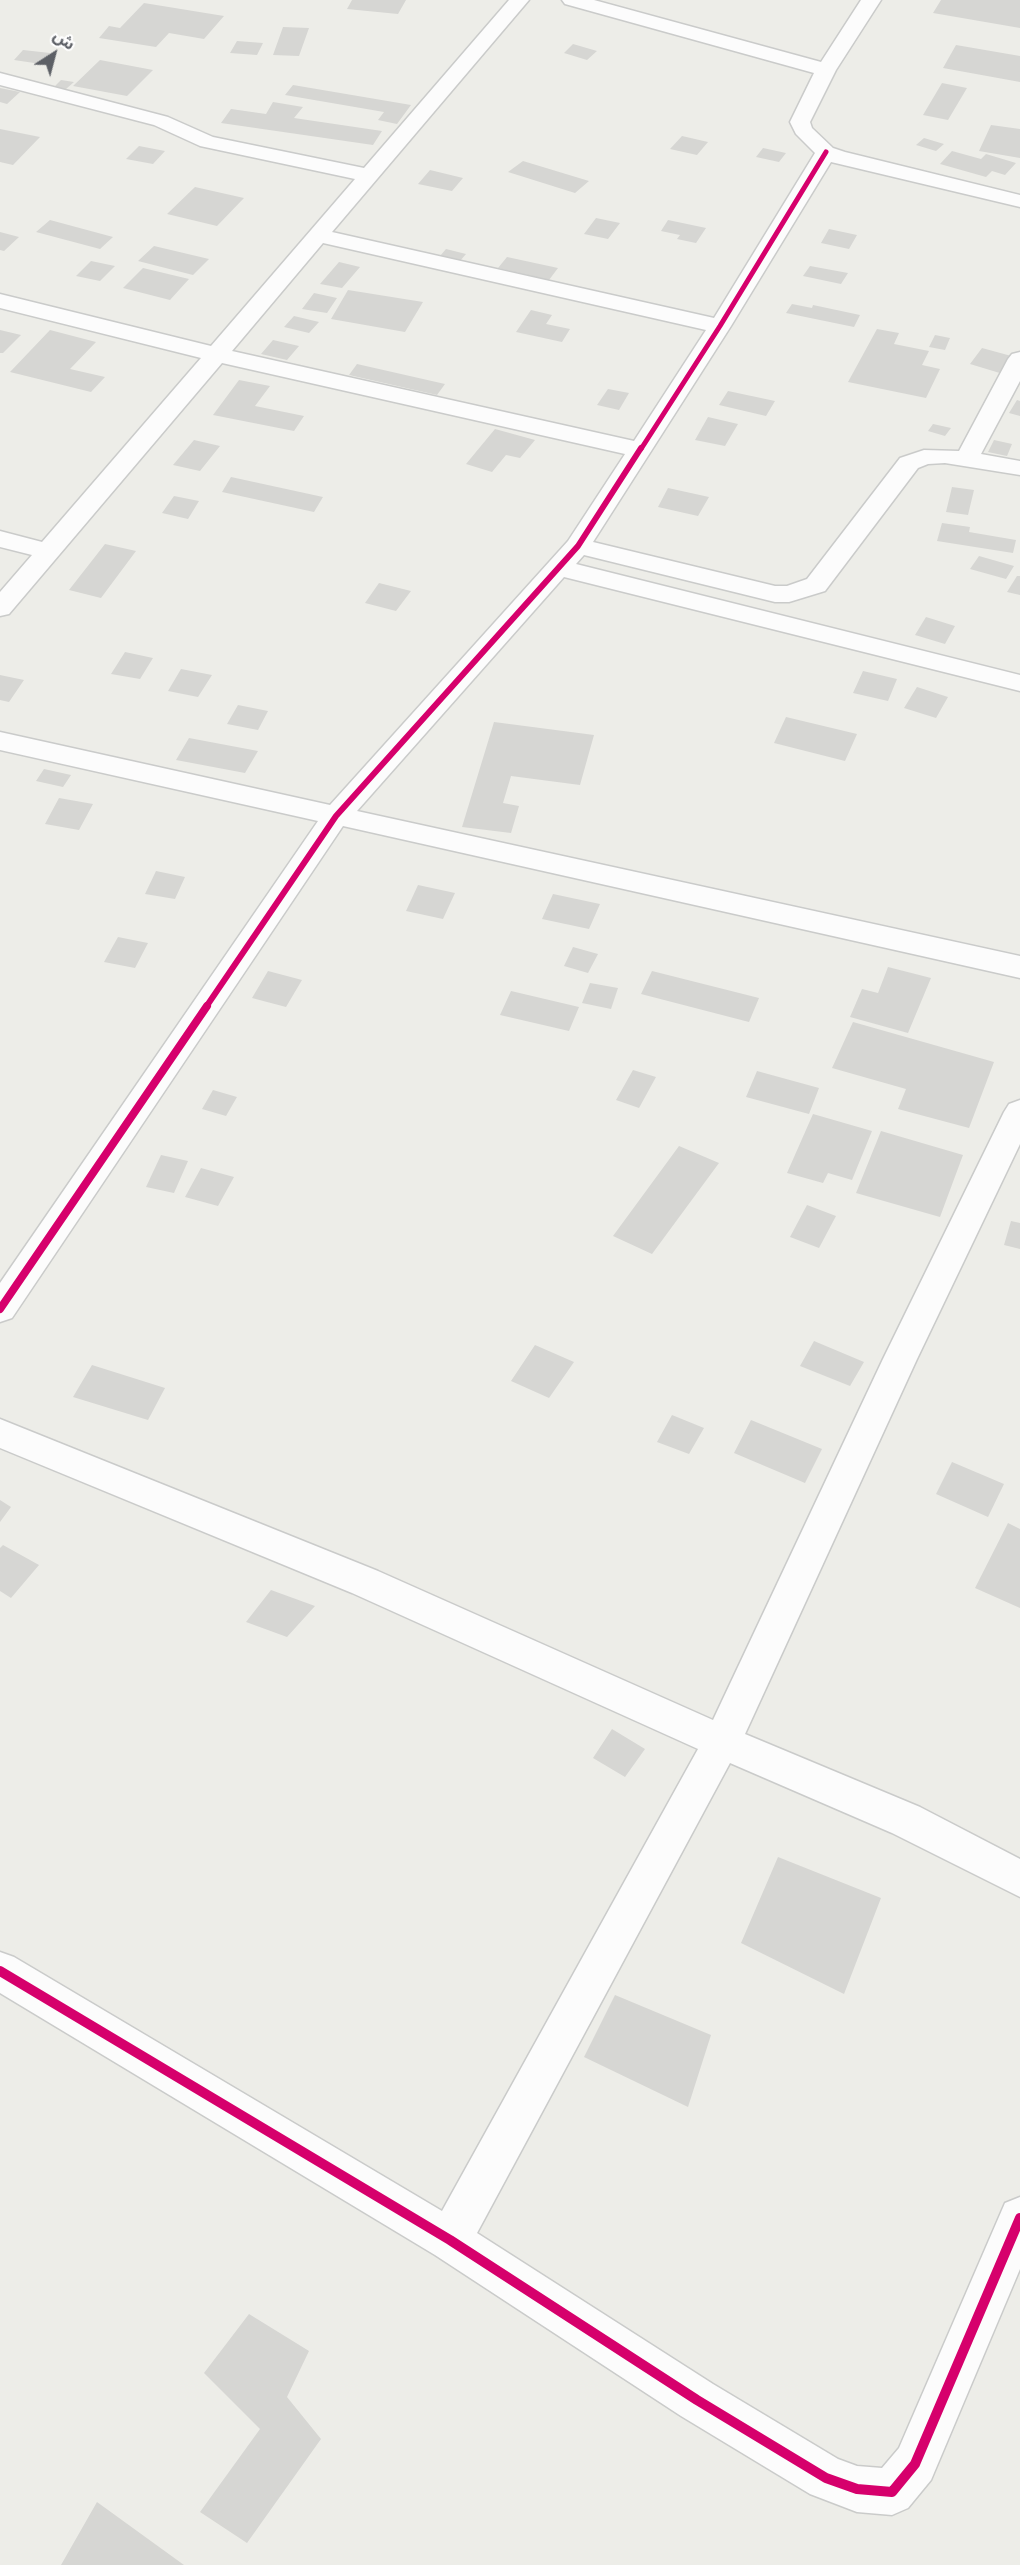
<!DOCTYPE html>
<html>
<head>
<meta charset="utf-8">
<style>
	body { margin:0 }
	#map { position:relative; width:1020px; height:2565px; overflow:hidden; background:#edede8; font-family:Ubuntu,"Noto Sans Arabic",sans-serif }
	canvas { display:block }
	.north { position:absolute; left:24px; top:24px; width:60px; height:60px; -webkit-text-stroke:4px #fff; paint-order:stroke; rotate:36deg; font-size:16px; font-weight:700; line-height:24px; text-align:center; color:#5d6066 }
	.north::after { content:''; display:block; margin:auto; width:21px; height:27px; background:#5d6066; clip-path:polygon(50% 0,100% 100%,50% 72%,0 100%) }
</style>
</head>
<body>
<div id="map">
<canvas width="1020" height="2565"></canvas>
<div class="north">ش</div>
</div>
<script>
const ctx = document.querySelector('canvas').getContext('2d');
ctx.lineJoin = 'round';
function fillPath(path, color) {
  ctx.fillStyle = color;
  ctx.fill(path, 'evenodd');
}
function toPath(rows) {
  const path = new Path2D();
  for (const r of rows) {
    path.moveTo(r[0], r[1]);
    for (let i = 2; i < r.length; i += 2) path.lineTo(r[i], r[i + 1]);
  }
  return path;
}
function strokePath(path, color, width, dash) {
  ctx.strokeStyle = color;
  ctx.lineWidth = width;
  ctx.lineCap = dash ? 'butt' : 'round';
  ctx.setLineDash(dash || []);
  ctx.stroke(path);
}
fillPath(toPath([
	[352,0,406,0,398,14,347,9],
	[941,0,1020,0,1020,28,933,13],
	[144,3,224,16,204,39,169,33,156,47,99,38,109,26,120,28],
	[283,27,309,28,299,56,273,55],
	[237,41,263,43,257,55,230,53],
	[573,44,597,51,587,60,564,53],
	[956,45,1020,56,1020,82,943,68],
	[23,50,50,53,41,64,14,60],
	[100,60,153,70,127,96,73,86],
	[61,80,74,82,66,89,54,87],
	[942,83,967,88,948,120,923,115],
	[293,85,411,105,397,124,378,120,384,112,285,95],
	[0,88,20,92,7,104,0,102],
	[273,102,303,107,294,118,382,131,373,145,221,123,231,109,266,114],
	[991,125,1020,129,1020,158,979,151],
	[0,129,40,137,13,165,0,162],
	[682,136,708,142,697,155,670,149],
	[924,138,944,144,936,151,916,145],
	[139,146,165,151,153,164,126,159],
	[763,148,786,153,779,162,756,157],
	[952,151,981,159,986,154,1016,163,1005,175,992,171,986,177,940,164],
	[523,161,589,181,575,193,508,172],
	[430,170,463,178,452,191,418,184],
	[195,187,244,198,217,226,167,214],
	[596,218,620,223,608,239,584,234],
	[50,220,113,237,100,249,36,232],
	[668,220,706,228,696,243,677,239,680,235,661,231],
	[829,229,857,235,849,249,821,243],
	[0,232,19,237,4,251,0,250],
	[154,246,209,259,193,275,138,261],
	[446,249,466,254,460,261,440,256],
	[507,257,558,268,549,280,498,268],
	[91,261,115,266,100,281,76,276],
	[339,262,360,267,342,288,320,284],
	[810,266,848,273,841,284,803,276],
	[143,268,189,279,170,300,123,288],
	[348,290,423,302,405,332,331,319],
	[314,293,337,298,327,313,302,309],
	[792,304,812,308,813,305,860,315,854,327,786,313],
	[531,310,552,315,546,324,570,329,562,342,516,332],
	[294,316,319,322,309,333,284,327],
	[877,329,899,333,894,344,929,351,922,365,940,369,926,398,848,382],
	[0,330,21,335,3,353,0,353],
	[50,330,96,342,70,369,105,377,91,392,10,372],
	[935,335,950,338,945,350,929,347],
	[273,340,299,346,287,360,261,354],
	[982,348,1015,357,1003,374,970,364],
	[357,364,445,384,437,395,349,375],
	[239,380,270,386,255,406,304,416,294,431,213,415],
	[608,389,629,393,619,410,597,405],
	[728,391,775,401,766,416,719,405],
	[1017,400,1020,401,1020,416,1009,413],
	[708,417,738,424,725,446,695,440],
	[933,424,951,428,945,436,928,431],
	[495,429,535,440,520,458,506,455,492,472,466,464],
	[194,440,220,446,200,471,173,465],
	[994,440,1012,444,1007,456,988,452],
	[231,477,323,497,314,512,222,492],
	[952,487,974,490,968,515,946,512],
	[668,488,709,497,698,516,658,507],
	[174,496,199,501,188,519,162,513],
	[942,523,970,527,969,532,1016,540,1013,553,937,541],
	[105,544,136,551,101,598,69,590],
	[979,556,1014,566,1006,579,970,569],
	[1017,576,1020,576,1020,595,1007,592],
	[379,583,411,591,396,611,365,603],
	[926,617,955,626,945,644,915,635],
	[125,652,153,658,140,679,111,674],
	[181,669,212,675,198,697,168,691],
	[863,671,897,679,888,701,853,693],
	[0,675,24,680,9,702,0,700],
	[917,687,948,697,936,718,904,708],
	[238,705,268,711,258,730,227,724],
	[786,717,857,734,845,761,774,743],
	[494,722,594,735,580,785,511,776,503,803,519,806,511,833,462,827],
	[189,738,258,751,245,773,176,760],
	[44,769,71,775,63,787,36,781],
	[59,798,93,804,79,830,45,824],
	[156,871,185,877,175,899,145,894],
	[418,885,455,893,443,919,406,911],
	[553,894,600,904,589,929,542,919],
	[118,937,148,943,135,968,104,962],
	[573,947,598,954,588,973,564,966],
	[888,967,931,978,908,1033,850,1017,862,989,878,993],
	[268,971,302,980,286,1007,252,998],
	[652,971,759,998,749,1022,641,994],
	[590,983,618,988,611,1009,582,1003],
	[511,991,579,1007,569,1031,500,1015],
	[853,1022,994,1062,969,1128,898,1109,906,1089,832,1068],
	[633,1070,656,1077,639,1108,616,1100],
	[757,1071,819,1088,809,1114,746,1097],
	[213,1090,237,1097,226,1116,202,1109],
	[813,1114,872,1131,852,1180,828,1173,823,1183,787,1173],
	[881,1131,963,1155,940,1217,856,1193],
	[679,1146,719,1163,652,1254,613,1236],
	[161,1155,188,1161,174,1193,146,1187],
	[201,1168,234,1177,218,1206,185,1197],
	[807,1205,836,1216,819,1248,790,1237],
	[1011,1221,1020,1223,1020,1249,1004,1245],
	[814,1341,864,1362,850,1386,800,1366],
	[535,1345,574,1362,549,1398,511,1381],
	[92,1365,165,1388,148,1420,73,1397],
	[672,1415,704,1428,689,1454,657,1442],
	[751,1420,822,1449,805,1483,734,1453],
	[952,1462,1004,1484,988,1517,936,1494],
	[0,1500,11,1507,0,1522],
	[1008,1523,1020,1529,1020,1608,975,1588],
	[3,1545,39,1565,11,1598,0,1591,0,1548],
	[271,1590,315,1606,287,1637,246,1622],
	[612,1729,645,1749,625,1777,593,1758],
	[778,1857,881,1898,844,1994,741,1943],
	[615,1995,711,2035,688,2107,584,2057],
	[249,2314,309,2351,287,2397,321,2439,247,2543,200,2512,260,2429,204,2373],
	[97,2502,184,2565,61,2565]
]), '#d6d6d3');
const street = toPath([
	[509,0,529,0,332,232,714,318,815,153,796,134,790,122,814,73,565,4,562,0,594,0,821,62,861,0,881,0,836,70,810,122,812,128,833,148,845,152,1020,195,1020,207,831,162,731,326,593,542,775,586,787,586,807,579,900,458,924,450,959,451,1008,359,1012,354,1020,352,1020,381,981,454,1020,461,1020,475,945,463,928,464,918,468,825,591,789,602,775,602,584,555,576,564,1020,675,1020,691,564,577,357,811,1020,956,1020,978,343,826,12,1318,0,1322,0,1283,318,821,0,750,0,732,330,805,568,541,625,454,222,363,9,614,0,616,0,592,32,555,0,547,0,531,42,542,201,358,0,308,0,294,211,346,355,179,200,146,154,125,0,85,0,73,168,117,213,137,364,168,509,0],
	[323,243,706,330,634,441,232,351,323,243],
	[1020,1100,1020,1144,917,1359,745,1734,920,1807,1020,1859,1020,1897,892,1833,730,1763,477,2233,713,2384,838,2459,857,2466,882,2468,899,2448,1005,2203,1020,2197,1020,2269,931,2480,908,2508,892,2515,857,2512,810,2494,681,2416,435,2255,0,1993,0,1952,14,1957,442,2211,698,1749,352,1593,0,1448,0,1419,378,1571,713,1720,883,1359,1004,1112,1009,1104,1020,1100]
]);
strokePath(street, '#cacbca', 3);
fillPath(street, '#fcfcfc');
strokePath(toPath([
	[641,449,720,326,826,152]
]), '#d6006c', 5);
strokePath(toPath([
	[206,1007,336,816,578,546,641,448]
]), '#d6006c', 6);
strokePath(toPath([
	[0,1309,207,1006]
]), '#d6006c', 8);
strokePath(toPath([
	[0,1971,450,2240,697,2400,826,2478,857,2489,892,2492,915,2464,1020,2218]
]), '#d6006c', 10);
</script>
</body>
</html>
